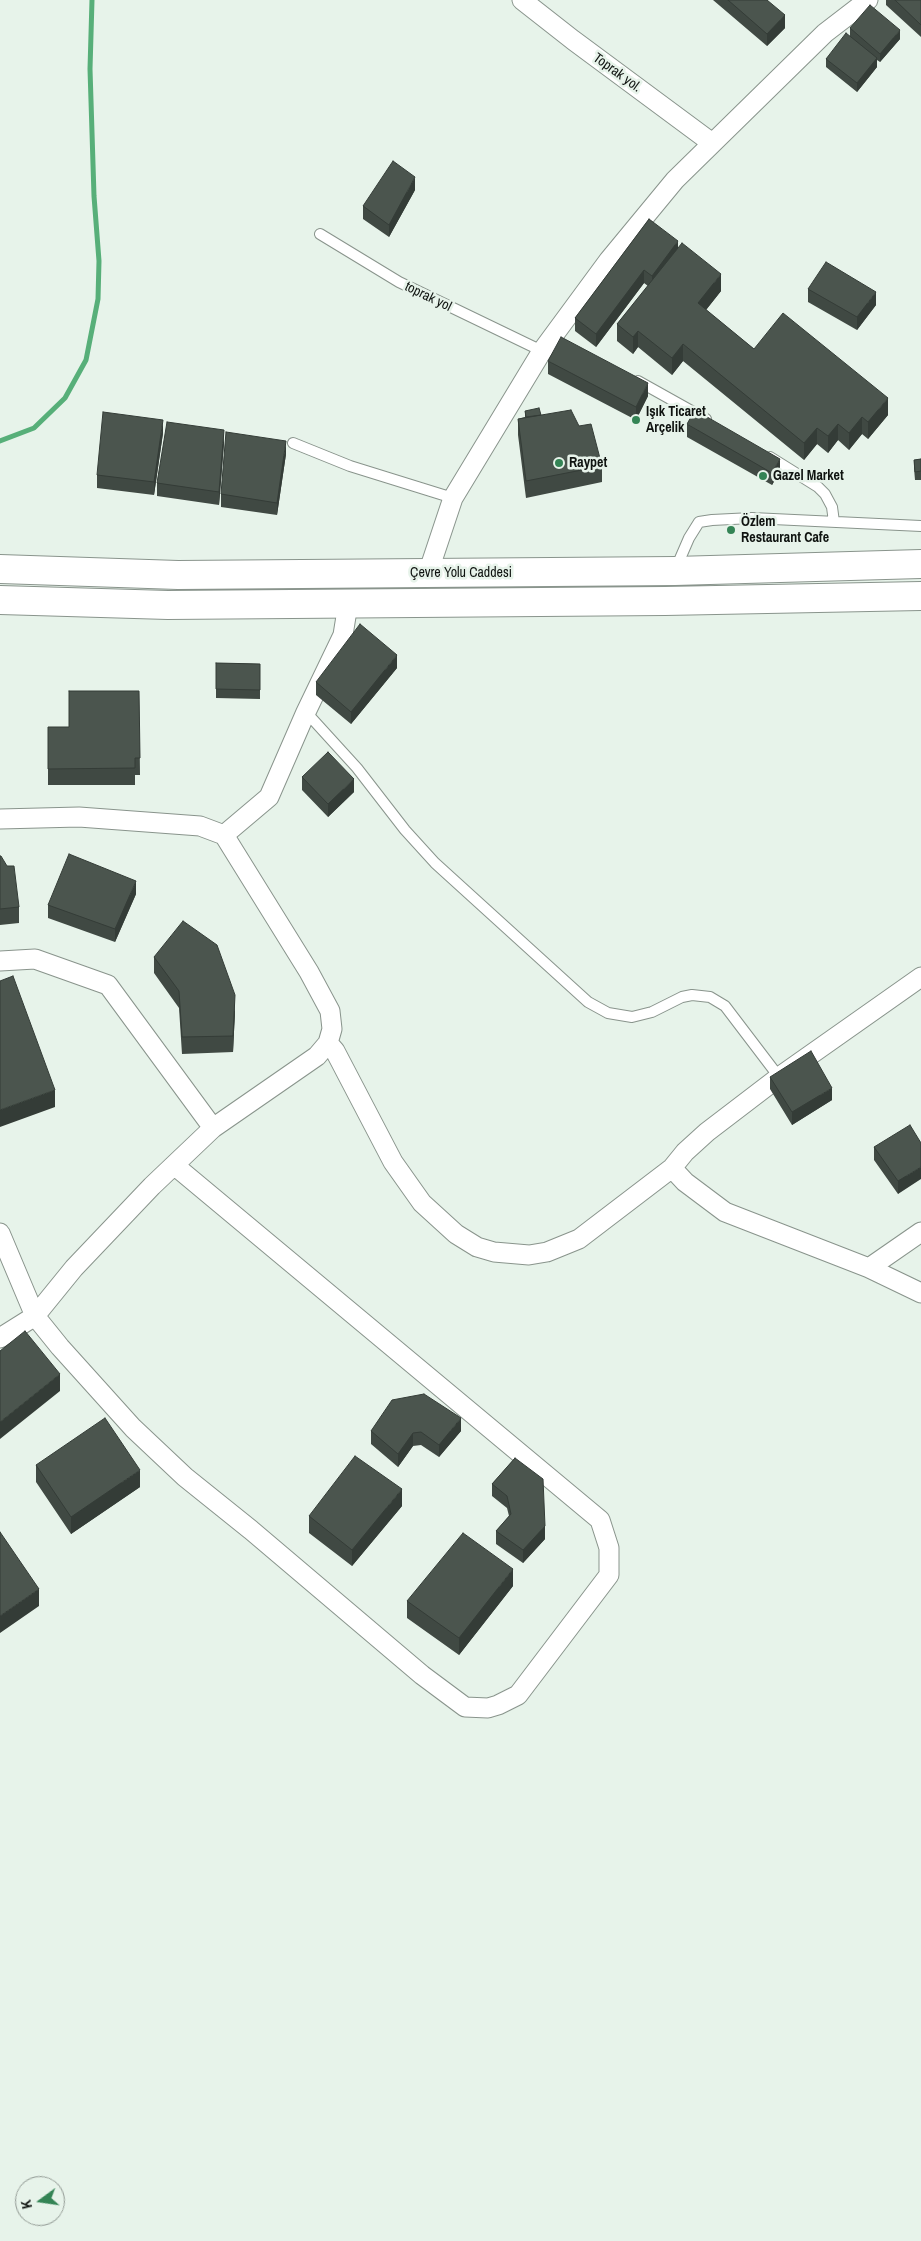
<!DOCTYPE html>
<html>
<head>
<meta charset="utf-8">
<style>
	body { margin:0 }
	#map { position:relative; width:921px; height:2241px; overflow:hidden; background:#e7f3ea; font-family:"Archivo Narrow",sans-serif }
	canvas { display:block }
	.north { position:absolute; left:15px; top:2176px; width:50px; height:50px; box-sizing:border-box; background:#e7f3ea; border:1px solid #919993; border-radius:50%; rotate:256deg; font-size:14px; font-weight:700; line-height:20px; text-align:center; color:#0f1310 }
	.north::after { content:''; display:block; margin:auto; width:18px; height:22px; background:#348455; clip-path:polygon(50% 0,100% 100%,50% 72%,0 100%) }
</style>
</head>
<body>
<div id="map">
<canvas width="921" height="2241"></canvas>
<div class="north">K</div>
</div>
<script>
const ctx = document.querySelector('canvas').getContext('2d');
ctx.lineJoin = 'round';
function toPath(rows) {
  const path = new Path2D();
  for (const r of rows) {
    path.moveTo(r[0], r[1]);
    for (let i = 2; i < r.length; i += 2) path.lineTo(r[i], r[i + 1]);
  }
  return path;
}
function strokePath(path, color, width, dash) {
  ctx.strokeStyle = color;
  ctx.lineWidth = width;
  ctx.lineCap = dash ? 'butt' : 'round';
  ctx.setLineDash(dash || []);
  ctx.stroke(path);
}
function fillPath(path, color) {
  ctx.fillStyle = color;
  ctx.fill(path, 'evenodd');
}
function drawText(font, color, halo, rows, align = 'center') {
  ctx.font = font + ' "Archivo Narrow",sans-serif';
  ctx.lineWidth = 5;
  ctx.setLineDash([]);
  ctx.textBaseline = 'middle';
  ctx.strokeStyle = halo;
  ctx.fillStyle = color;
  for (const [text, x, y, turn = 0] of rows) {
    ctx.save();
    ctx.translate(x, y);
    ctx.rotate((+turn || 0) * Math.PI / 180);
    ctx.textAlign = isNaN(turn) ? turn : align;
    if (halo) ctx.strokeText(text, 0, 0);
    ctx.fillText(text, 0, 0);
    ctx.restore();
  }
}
strokePath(toPath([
	[0,441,34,428,65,398,86,360,98,299,99,261,94,196,90,69,92,0]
]), '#57af79', 5);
const service = toPath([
	[320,234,399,282,542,351],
	[638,381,706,419],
	[293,443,350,466,453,498],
	[770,457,818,487,825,494,832,507,834,522],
	[676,568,689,538,699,522,712,520,752,518,921,526],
	[306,712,357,768,405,830,435,863,588,1002,608,1013,632,1017,652,1012,682,997,692,995,710,997,725,1006,779,1077]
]);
const minor = toPath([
	[522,0,573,40,712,143],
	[428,573,453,498,542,351,609,260,675,180,825,33,868,0],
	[0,819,79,817,200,826,224,835,309,972,330,1011,332,1029,328,1043,317,1056,213,1128,152,1186,74,1268,35,1316,0,1338],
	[224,835,269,797,306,712,343,635,348,604],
	[0,961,35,959,108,985,213,1128],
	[328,1043,335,1051,393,1162,422,1203,456,1234,477,1247,494,1252,529,1255,547,1252,579,1239,672,1168,685,1152,707,1132,779,1077,921,977],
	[672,1168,685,1182,725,1212,869,1268,921,1293],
	[0,1233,35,1316,60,1347,133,1428,185,1477,251,1530,422,1675,465,1707,488,1708,498,1705,518,1695,609,1575,609,1548,600,1520,174,1165],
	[869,1268,921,1232]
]);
const trunk = toPath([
	[0,569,178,575,675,571,921,564],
	[0,600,168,605,665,601,921,596]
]);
strokePath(service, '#89948c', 12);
strokePath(minor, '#89948c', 21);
strokePath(trunk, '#89948c', 30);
strokePath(service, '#fff', 10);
strokePath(minor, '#fff', 19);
strokePath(trunk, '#fff', 28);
fillPath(toPath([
	[713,0,767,0,785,28,767,46],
	[886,0,921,0,921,37,886,5],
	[850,28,900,39,880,62,877,60,877,67,857,92,826,67,826,59,850,37],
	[415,190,389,237,363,219,363,206],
	[649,219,721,291,706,310,754,349,888,415,868,439,862,434,849,450,838,440,828,453,817,444,804,460,683,361,672,375,638,347,633,354,617,341,617,324,648,286,644,283,596,347,575,331,575,318],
	[808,289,876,305,857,330,808,302],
	[548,361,648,396,636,420,548,374],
	[525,411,579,426,602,466,602,482,526,498,518,435,518,419,525,417],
	[687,424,780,471,772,485,687,437],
	[163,433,154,495,97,488,97,475],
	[224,443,219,505,157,496,157,483],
	[286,454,277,515,221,507,221,494],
	[921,459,921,480,915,480,914,468,914,460],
	[216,663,260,664,260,699,216,698],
	[397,668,351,724,316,695,316,682],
	[139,691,140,775,135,775,135,785,48,785,48,727,69,727],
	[302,777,354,792,328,817,302,790],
	[0,856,19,907,19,923,0,925],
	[136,894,115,942,48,918,48,905],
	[154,957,235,1011,233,1052,182,1054,179,1008,154,973],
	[770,1077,832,1100,792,1125,770,1089],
	[921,1143,898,1194,874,1160,874,1147],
	[371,1431,461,1431,439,1457,421,1445,413,1446,398,1467,371,1444],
	[515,1458,545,1539,523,1563,496,1544,496,1531,509,1516,507,1508,492,1496,492,1484],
	[36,1465,140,1487,71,1534,36,1482],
	[402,1506,352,1566,309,1533,309,1516],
	[513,1586,459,1655,407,1618,407,1601]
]), '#404943');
fillPath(toPath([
	[785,15,785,28,767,46,767,34],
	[900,30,900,39,880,62,880,54],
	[877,58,877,67,857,92,857,83],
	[415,177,415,190,389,237,389,225],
	[678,241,678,253,652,288,652,276],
	[644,270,644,283,596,347,596,334],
	[721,274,721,291,698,320,698,303],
	[876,292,876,305,857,330,857,317],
	[638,331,638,347,633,354,633,337],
	[683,344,683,361,672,375,672,358],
	[648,383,648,396,636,420,636,407],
	[888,398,888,415,868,439,868,422],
	[862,417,862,434,849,450,849,433],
	[163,420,163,433,154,495,154,482],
	[838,424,838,440,828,453,828,436],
	[817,428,817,444,804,460,804,443],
	[224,430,224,443,219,505,219,492],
	[286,441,286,454,277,515,277,503],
	[780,459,780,471,772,485,772,473],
	[397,655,397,668,351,724,351,712],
	[354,779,354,792,328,817,328,804],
	[136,881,136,894,115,942,115,929],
	[235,995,235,1011,233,1052,233,1036],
	[832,1088,832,1100,792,1125,792,1112],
	[55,1090,55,1107,0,1127,0,1110],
	[921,1167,921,1179,898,1194,898,1181],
	[60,1374,60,1391,0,1439,0,1422],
	[461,1418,461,1431,439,1457,439,1445],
	[413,1433,413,1446,398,1467,398,1454],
	[140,1470,140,1487,71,1534,71,1517],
	[402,1489,402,1506,352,1566,352,1550],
	[545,1526,545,1539,523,1563,523,1550],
	[513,1569,513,1586,459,1655,459,1638],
	[39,1589,39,1606,0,1633,0,1616]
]), '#343c37');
const building = toPath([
	[728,0,767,0,785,15,767,34,728,0],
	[895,0,921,0,921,25,895,0],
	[870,5,900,30,880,54,850,28,870,5],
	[846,33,877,58,857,83,826,59,846,33],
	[393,161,415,177,389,225,363,206,393,161],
	[649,219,678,241,652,276,644,270,596,334,575,318,649,219],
	[682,243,721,274,698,303,754,349,783,313,888,398,868,422,862,417,849,433,838,424,828,436,817,428,804,443,683,344,672,358,638,331,633,337,617,324,682,243],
	[826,262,876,292,857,317,808,289,826,262],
	[561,337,648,383,636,407,548,361,561,337],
	[539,408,541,415,526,417,525,411,539,408],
	[571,410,579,426,591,424,602,466,526,481,518,419,571,410],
	[695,410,780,459,772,473,687,424,695,410],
	[103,412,163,420,154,482,97,475,103,412],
	[167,422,224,430,219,492,157,483,167,422],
	[226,432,286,441,277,503,221,494,226,432],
	[921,459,921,471,915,472,914,460,921,459],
	[360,624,397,655,351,712,316,682,360,624],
	[216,663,260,664,260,690,216,689,216,663],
	[69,691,139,691,140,758,135,758,135,768,48,769,48,727,69,727,69,691],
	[328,752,354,779,328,804,302,777,328,752],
	[69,854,136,881,115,929,48,905,69,854],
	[0,856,1,856,7,866,14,866,19,907,0,909,0,856],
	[183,921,217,945,235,995,233,1036,182,1037,179,991,154,957,183,921],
	[13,976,55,1090,0,1110,0,981,13,976],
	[811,1051,832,1088,792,1112,770,1077,811,1051],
	[910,1125,921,1143,921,1167,898,1181,874,1147,910,1125],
	[25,1331,60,1374,0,1422,0,1351,25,1331],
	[424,1394,461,1418,439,1445,421,1432,413,1433,398,1454,371,1431,392,1400,424,1394],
	[105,1418,140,1470,71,1517,36,1465,105,1418],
	[355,1456,402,1489,352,1550,309,1516,355,1456],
	[515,1458,543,1479,545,1526,523,1550,496,1531,511,1514,507,1496,492,1484,515,1458],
	[0,1532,39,1589,0,1616,0,1532],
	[463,1533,513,1569,459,1638,407,1601,463,1533]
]);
fillPath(building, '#4b554e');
strokePath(building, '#343c37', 1);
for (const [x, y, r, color] of [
	[636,420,5,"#348455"],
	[559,463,5,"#348455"],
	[763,476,5,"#348455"],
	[731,530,5,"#348455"]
]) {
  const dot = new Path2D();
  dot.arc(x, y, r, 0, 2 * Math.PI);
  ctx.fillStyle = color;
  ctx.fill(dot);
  strokePath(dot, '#e7f3ea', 2);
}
drawText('14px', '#0f1310', '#e7f3ea', [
	["Toprak yol.",617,73,36],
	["toprak yol",428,297,26],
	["Çevre Yolu Caddesi",461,573]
]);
drawText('bold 14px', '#0f1310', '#e7f3ea', [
	["Işık Ticaret",646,412],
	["Arçelik",646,428],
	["Raypet",569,463],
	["Gazel Market",773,476],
	["Özlem",741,522],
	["Restaurant Cafe",741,538]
], 'left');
</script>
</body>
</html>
